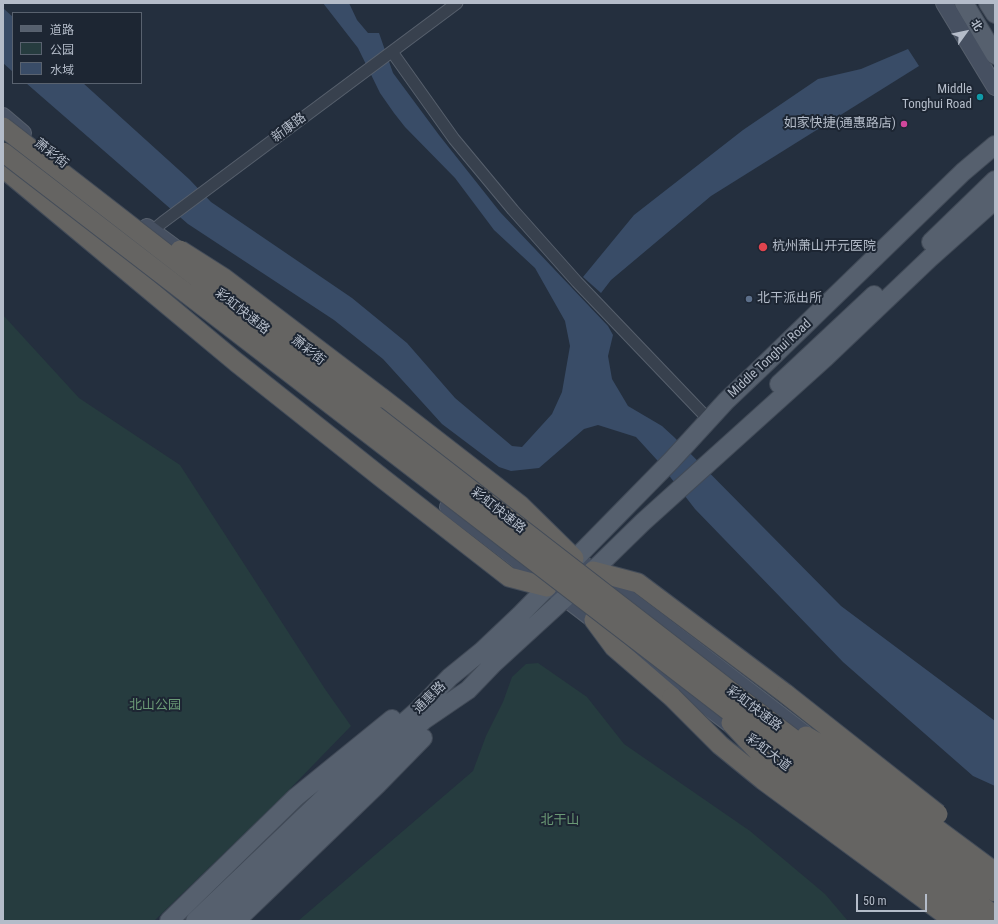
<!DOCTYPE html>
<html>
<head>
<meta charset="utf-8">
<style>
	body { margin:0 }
	#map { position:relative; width:998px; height:924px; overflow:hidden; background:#242f3e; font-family:"Roboto Condensed","Noto Sans SC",sans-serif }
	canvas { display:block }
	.frame { position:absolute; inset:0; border:4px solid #b4bcc9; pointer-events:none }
	.legend { position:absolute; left:12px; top:12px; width:130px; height:72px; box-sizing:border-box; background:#1d2633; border:1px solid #59626f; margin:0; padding:5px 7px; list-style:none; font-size:12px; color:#b4bcc9 }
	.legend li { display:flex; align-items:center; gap:8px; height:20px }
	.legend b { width:20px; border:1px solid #59626f }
	.north { position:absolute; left:946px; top:12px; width:40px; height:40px; -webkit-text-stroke:3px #1d2633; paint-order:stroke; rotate:57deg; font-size:11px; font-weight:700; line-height:16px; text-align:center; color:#b4bcc9 }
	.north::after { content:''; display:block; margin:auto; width:14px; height:18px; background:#b4bcc9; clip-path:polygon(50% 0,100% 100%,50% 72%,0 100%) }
	.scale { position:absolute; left:856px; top:894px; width:71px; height:18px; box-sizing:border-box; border:2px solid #b4bcc9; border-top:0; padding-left:5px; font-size:12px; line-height:14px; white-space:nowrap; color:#b4bcc9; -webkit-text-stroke:3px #1d2633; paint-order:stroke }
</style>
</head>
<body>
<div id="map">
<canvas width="998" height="924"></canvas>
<div class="frame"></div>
<ul class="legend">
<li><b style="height:5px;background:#56606e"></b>道路</li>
<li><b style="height:11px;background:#263c3f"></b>公园</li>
<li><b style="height:11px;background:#394c67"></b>水域</li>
</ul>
<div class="north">北</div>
<div class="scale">50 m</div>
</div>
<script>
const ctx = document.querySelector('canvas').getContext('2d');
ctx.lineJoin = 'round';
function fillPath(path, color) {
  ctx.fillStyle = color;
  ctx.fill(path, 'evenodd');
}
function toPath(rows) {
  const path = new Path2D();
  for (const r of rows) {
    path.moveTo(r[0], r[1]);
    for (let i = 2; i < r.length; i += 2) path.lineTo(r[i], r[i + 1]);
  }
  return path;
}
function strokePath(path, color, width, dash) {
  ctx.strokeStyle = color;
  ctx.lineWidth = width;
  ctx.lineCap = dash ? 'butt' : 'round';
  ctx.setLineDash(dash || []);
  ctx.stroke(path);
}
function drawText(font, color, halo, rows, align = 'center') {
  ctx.font = font + ' "Roboto Condensed","Noto Sans SC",sans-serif';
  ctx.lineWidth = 4;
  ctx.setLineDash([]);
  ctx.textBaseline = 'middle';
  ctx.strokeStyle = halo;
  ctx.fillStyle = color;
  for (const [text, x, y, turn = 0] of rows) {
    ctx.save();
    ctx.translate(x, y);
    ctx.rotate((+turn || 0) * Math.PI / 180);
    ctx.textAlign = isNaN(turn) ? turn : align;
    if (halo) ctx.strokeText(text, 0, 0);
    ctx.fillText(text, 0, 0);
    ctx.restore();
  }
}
fillPath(toPath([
	[3,315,79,398,180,465,325,689,351,726,283,796,154,921,3,921],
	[538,663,587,697,624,744,750,831,825,894,848,921,298,921,473,771,486,736,503,702,512,677,526,664]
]), '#263c3f');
fillPath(toPath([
	[323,3,349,3,357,20,368,33,379,33,393,73,439,135,500,212,608,326,613,335,608,356,612,379,628,406,662,426,674,437,841,606,995,721,995,786,973,776,843,662,695,509,657,460,636,437,598,425,584,429,539,468,511,471,499,467,442,424,383,359,334,320,188,224,26,83,83,83,189,179,211,202,352,298,407,343,455,398,512,446,522,447,552,414,562,392,570,346,565,321,535,268,494,230,455,178,405,127,394,113,380,93,358,48],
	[3,8,13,17,13,72,3,63],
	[908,49,919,66,711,196,611,280,601,293,583,277,634,215,743,130,818,79,861,69]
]), '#394c67');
const minor = toPath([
	[392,52,454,139,513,210,577,282,709,420],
	[125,253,163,222,457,3]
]);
const secondary = toPath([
	[944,3,995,87],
	[3,116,23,133],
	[147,227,189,258],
	[448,507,514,557,547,587,565,598,731,725],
	[565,552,593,571,816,742]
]);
const primary = toPath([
	[964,3,995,55],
	[988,3,995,14],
	[931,242,995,180],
	[779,384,874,295],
	[169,921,296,797,392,719],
	[195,921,381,743,418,710,450,677,482,651,520,615,671,461,726,401,766,363,963,172,995,145],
	[216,921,291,847,424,720,468,690,494,663,565,598,643,522,826,357,930,258,995,200],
	[236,921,378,784,423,738]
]);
const trunk = toPath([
	[3,168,236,362,382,478,509,577,547,587],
	[382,398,520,505,574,558],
	[593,571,638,583,786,694],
	[594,620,614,647,672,697]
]);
strokePath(minor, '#565f6c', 13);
strokePath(secondary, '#565f6c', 18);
strokePath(primary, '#414a57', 20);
strokePath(trunk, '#434c59', 21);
strokePath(minor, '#38414e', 11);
strokePath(secondary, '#465061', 16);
strokePath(primary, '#56606e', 18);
strokePath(trunk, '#656462', 19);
const trunkBridge = toPath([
	[3,127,741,699,995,892],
	[3,152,995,916],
	[180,250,224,278,382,398],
	[786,694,938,814],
	[672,697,720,745,763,780,954,921],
	[731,723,763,757,818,801,978,921],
	[806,736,833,752,995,872]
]);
strokePath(trunkBridge, '#434c59', 21, []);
strokePath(trunkBridge, '#656462', 19);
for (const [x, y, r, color] of [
	[980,97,4,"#0f9aa8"],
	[904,124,4,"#d1479c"],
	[763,247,5,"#e0444e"],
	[749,299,4,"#5c6f8a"]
]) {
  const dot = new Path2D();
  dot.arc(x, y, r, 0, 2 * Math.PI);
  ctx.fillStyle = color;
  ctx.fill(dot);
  strokePath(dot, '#1d2633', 1.5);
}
drawText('13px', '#b4bcc9', '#1d2633', [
	["Middle",972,90],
	["Tonghui Road",972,105],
	["如家快捷(通惠路店)",896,124],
	["杭州萧山开元医院",772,247,"left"],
	["北干派出所",757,299,"left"]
], 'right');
drawText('13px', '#b4bcc9', '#1d2633', [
	["新康路",289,128,-37],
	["萧彩街",51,154,38],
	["彩虹快速路",242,312,38],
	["萧彩街",308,351,38],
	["Middle Tonghui Road",770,359,-43],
	["彩虹快速路",498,511,38],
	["通惠路",430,698,-45],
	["彩虹快速路",754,709,37],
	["彩虹大道",768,753,37]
]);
drawText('13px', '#6b9a76', '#1d2633', [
	["北山公园",155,706],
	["北干山",560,821]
]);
</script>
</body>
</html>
